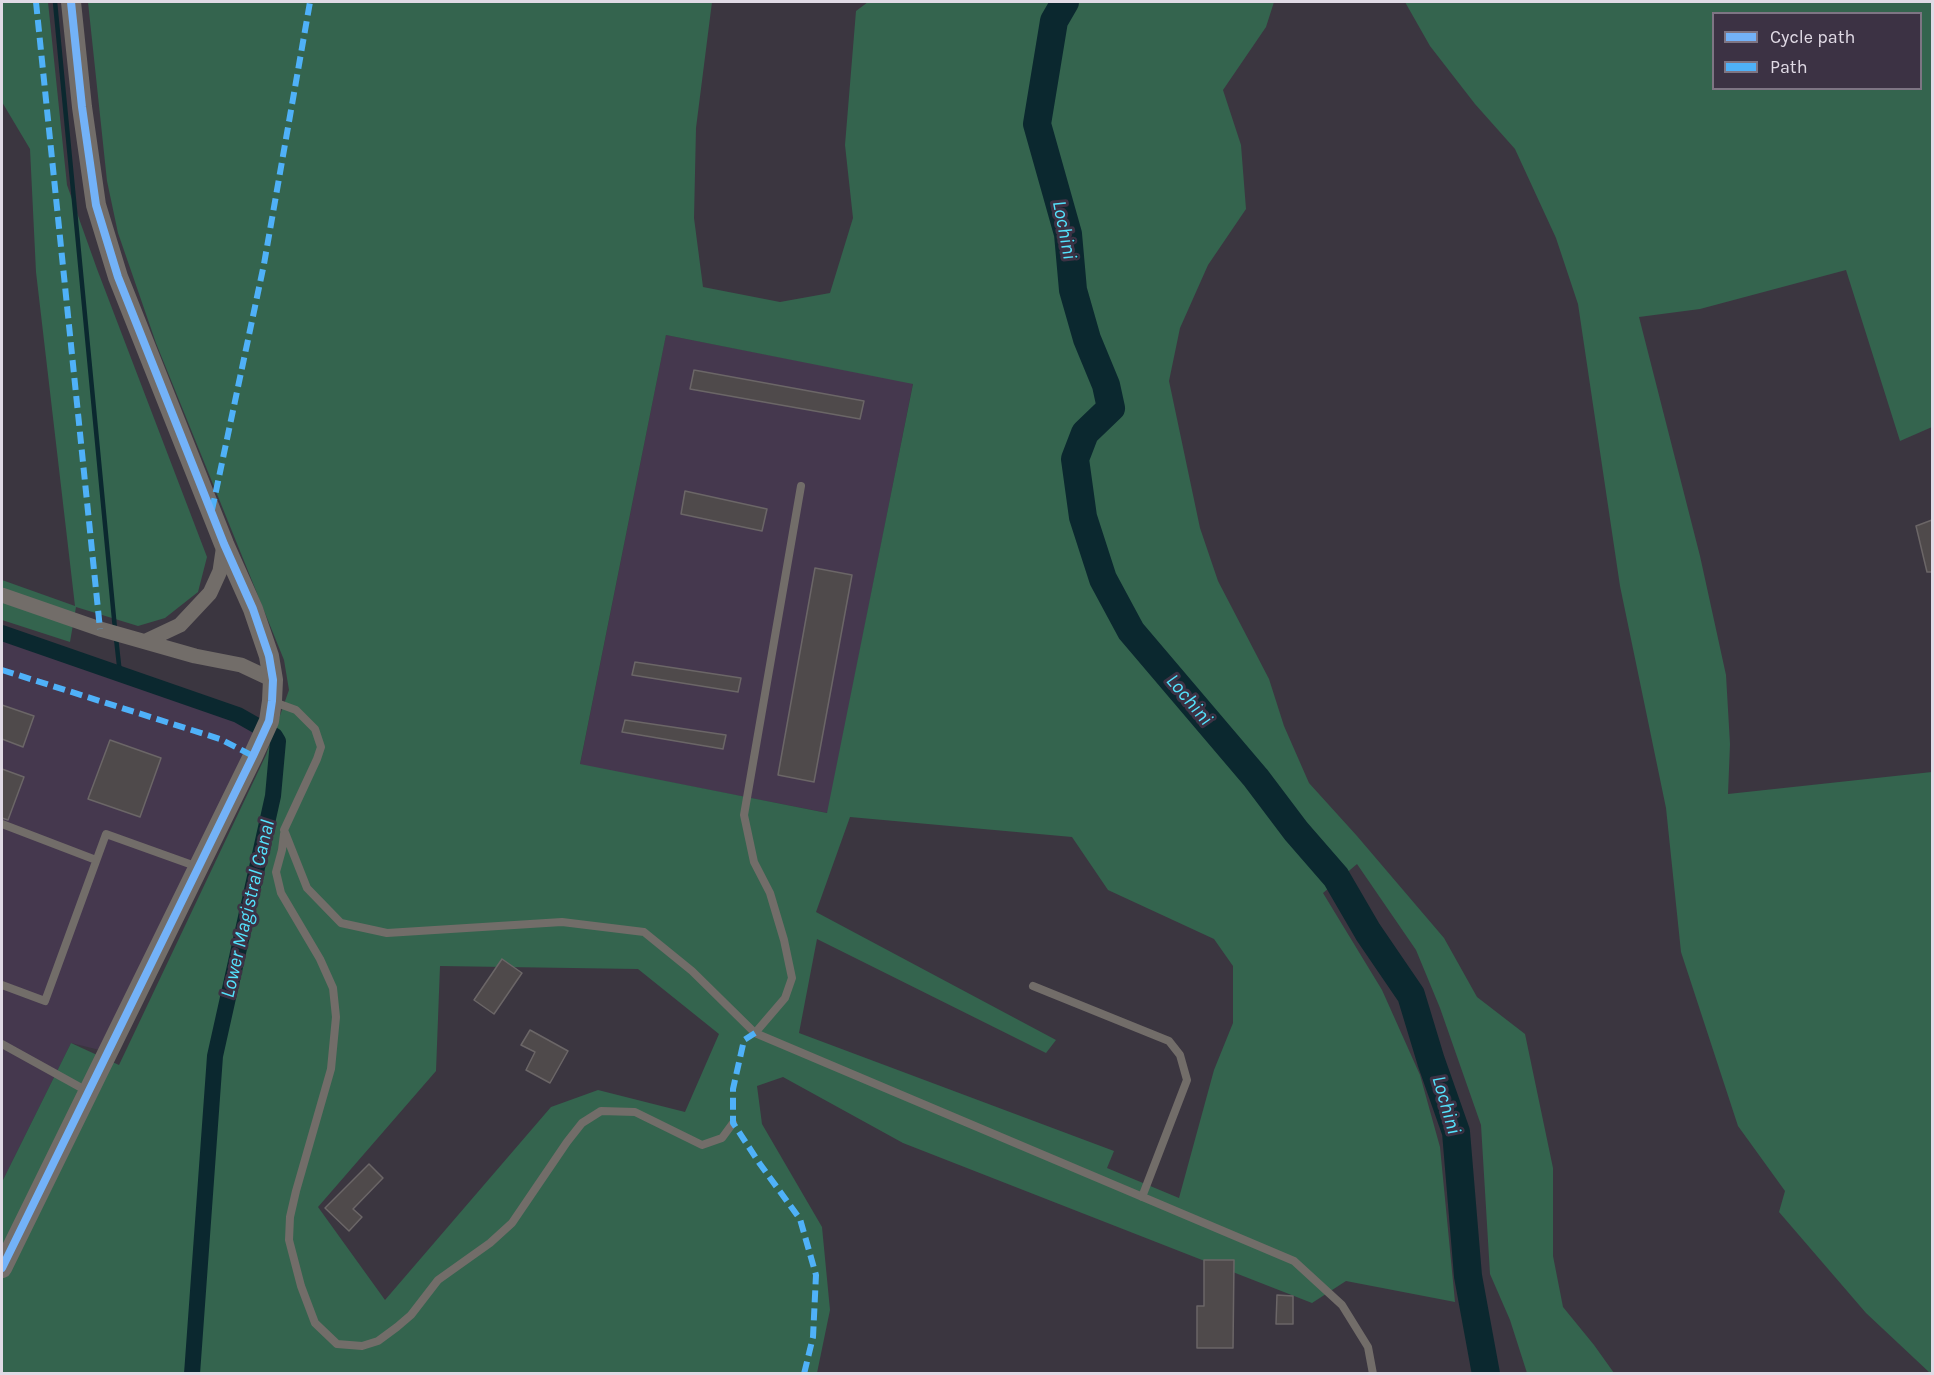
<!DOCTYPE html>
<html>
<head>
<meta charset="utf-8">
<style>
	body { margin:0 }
	#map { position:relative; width:1934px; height:1375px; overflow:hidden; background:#3b3640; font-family:Karla,sans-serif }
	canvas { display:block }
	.frame { position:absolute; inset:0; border:3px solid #e0dae5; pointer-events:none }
	.legend { position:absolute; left:1712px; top:12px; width:210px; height:78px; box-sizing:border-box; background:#3c3244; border:2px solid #7e7584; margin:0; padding:8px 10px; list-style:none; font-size:18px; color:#e0dae5 }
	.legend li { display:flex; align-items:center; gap:12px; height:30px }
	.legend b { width:30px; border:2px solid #7e7584 }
</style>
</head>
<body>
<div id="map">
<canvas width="1934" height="1375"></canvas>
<div class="frame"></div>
<ul class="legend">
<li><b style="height:8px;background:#73b2f8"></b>Cycle path</li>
<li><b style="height:8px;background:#4fb1f8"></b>Path</li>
</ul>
</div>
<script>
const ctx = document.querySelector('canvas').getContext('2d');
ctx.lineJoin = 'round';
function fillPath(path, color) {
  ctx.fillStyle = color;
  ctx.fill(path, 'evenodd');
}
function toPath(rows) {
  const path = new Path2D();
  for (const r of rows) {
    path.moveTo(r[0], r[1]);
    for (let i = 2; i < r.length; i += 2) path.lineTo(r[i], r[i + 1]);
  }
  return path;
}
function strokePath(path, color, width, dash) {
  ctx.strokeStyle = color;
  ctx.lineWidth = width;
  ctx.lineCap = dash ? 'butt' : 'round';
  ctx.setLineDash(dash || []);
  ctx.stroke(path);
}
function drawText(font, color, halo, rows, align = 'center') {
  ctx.font = font + ' Karla,sans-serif';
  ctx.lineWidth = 6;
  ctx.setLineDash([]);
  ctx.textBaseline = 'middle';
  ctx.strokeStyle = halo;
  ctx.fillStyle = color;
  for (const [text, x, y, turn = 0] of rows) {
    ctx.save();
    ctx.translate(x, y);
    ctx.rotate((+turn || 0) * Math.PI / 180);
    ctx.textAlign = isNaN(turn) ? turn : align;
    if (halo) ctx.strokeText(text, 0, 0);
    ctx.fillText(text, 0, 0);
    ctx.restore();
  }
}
fillPath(toPath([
	[666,335,913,383,828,813,580,765],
	[2,633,238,715,253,724,256,749,108,1052,71,1043,2,1182]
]), '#45384e');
fillPath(toPath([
	[2,2,48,2,67,185,97,269,207,557,198,592,165,618,138,626,76,607,70,642,2,620,2,580,75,606,36,272,30,149,2,102],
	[88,2,712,2,696,128,694,218,703,287,780,302,830,293,853,218,845,145,856,11,868,2,1274,2,1266,27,1223,90,1241,145,1246,209,1208,265,1180,328,1169,381,1200,528,1218,581,1269,679,1284,726,1309,783,1357,836,1444,938,1477,997,1525,1034,1553,1168,1553,1256,1563,1307,1594,1345,1614,1373,1527,1373,1510,1320,1490,1274,1481,1125,1440,1008,1416,950,1357,864,1323,893,1382,990,1420,1075,1440,1147,1455,1302,1346,1281,1312,1303,903,1143,783,1077,757,1086,762,1124,822,1227,830,1310,817,1373,2,1373,2,1182,71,1043,119,1065,266,755,289,690,284,660,156,343,118,233,107,181],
	[666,335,913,384,827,813,580,764],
	[850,817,1072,837,1108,890,1214,939,1233,966,1233,1023,1214,1070,1179,1198,1107,1168,1114,1151,799,1033,817,939,1046,1053,1056,1040,816,912],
	[440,966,638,969,719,1034,685,1112,598,1090,551,1107,385,1300,318,1207,436,1071],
	[1405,2,1932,2,1932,427,1900,441,1846,270,1700,309,1639,317,1700,556,1726,675,1730,744,1728,794,1932,772,1932,1373,1930,1373,1866,1313,1779,1212,1785,1191,1738,1126,1681,952,1666,808,1620,586,1578,304,1556,238,1515,149,1475,104,1430,46],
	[1714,14,1920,14,1920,88,1714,88]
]), '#34644e');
strokePath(toPath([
	[55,2,115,629],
	[116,638,120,674]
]), '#0b282f', 4.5);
strokePath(toPath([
	[2,633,238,715,275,736,278,741,273,796,215,1056,192,1374]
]), '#0b282f', 16);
strokePath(toPath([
	[1065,2,1054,21,1037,124,1068,234,1073,290,1087,339,1106,385,1111,408,1085,433,1075,459,1083,517,1103,579,1131,631,1256,778,1296,831,1336,877,1368,932,1411,995,1431,1061,1456,1132,1468,1276,1486,1374]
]), '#0b282f', 28);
const building = toPath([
	[694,370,864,401,860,419,690,389,694,370],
	[685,491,767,509,762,531,681,514,685,491],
	[1932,520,1932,572,1927,572,1916,526,1932,520],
	[815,568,852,575,814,782,778,775,815,568],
	[635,662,741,678,738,692,632,675,635,662],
	[2,705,34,716,23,747,2,739,2,705],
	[625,720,726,735,723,749,622,732,625,720],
	[110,740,161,758,140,817,88,799,110,740],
	[2,769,24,777,8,820,2,818,2,769],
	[502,959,522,973,494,1014,474,1000,502,959],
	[530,1030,568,1051,550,1083,526,1070,535,1052,521,1045,530,1030],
	[369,1164,383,1178,353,1209,362,1217,349,1231,325,1208,369,1164],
	[1204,1260,1234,1260,1233,1348,1197,1348,1197,1306,1204,1306,1204,1260],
	[1277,1295,1293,1296,1293,1324,1276,1324,1277,1295]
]);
fillPath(building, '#4f4a4b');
strokePath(building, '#6b6667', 1.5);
strokePath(toPath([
	[274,702,296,710,315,729,321,747,317,759,284,830,307,888,341,923,387,933,562,922,644,932,692,971,755,1033,1294,1261,1342,1305,1368,1347,1373,1374],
	[2,824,96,860],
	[284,834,282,850,276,872,281,893,320,959,333,988,336,1017,331,1069,296,1191,290,1217,289,1240,301,1286,315,1323,337,1344,362,1346,378,1341,397,1327,411,1315,438,1280,490,1243,512,1223,567,1142,582,1123,601,1111,635,1112,702,1145,722,1138,733,1123],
	[2,985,45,1001,106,834,198,867],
	[1033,986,1169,1041,1180,1055,1187,1080,1142,1197],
	[755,1033,785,998,792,978,784,940,770,893,754,862,744,815,801,486],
	[2,1044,87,1091]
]), '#726d69', 8);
strokePath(toPath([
	[2,595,100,629,195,656,241,665,273,680],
	[146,641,180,625,210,593,220,571,224,544]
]), '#726d69', 15);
strokePath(toPath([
	[2,1268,253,756,269,721,272,701,273,680,269,656,253,609,224,544,118,277,96,205,82,107,71,2]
]), '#726d69', 20);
strokePath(toPath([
	[36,2,100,629],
	[212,510,264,264,310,2],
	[2,670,220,739,253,756],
	[755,1033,744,1040,733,1089,733,1123,760,1164,800,1219,816,1275,813,1337,804,1374]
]), '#4fb1f8', 6, [12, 6]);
strokePath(toPath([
	[2,1268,253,756,269,721,272,701,273,680,269,656,253,609,224,544,118,277,96,205,82,107,71,2]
]), '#73b2f8', 8);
drawText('italic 20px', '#54e3fd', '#3c3244', [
	["Lochini",1064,230,79],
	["Lochini",1189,700,50],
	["Lower Magistral Canal",248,909,-77],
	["Lochini",1446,1105,74]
]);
</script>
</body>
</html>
